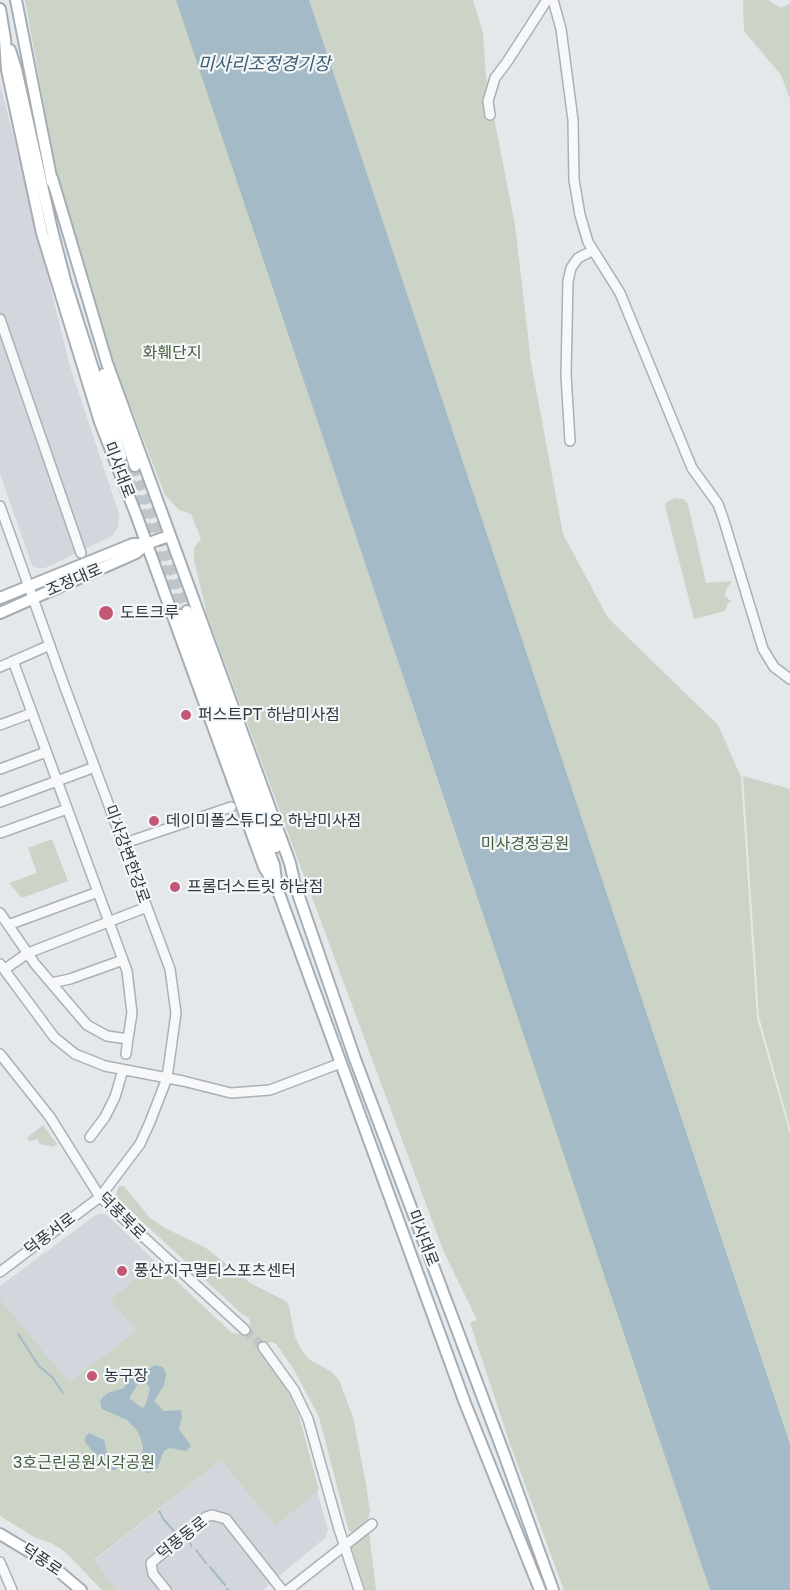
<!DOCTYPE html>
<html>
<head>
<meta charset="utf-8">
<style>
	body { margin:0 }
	canvas { display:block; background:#e5e8eb }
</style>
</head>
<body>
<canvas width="790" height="1590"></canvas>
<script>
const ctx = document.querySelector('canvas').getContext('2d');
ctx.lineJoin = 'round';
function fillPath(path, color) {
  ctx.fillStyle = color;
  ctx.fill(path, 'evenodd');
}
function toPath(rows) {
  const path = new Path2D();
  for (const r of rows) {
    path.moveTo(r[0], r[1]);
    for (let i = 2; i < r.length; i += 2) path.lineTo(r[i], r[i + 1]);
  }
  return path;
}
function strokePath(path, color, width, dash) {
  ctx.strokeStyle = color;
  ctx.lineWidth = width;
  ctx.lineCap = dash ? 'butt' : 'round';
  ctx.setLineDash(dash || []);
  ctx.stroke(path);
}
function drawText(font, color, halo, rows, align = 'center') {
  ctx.font = font + ' "Golos Text","Noto Sans KR",sans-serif';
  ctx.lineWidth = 4.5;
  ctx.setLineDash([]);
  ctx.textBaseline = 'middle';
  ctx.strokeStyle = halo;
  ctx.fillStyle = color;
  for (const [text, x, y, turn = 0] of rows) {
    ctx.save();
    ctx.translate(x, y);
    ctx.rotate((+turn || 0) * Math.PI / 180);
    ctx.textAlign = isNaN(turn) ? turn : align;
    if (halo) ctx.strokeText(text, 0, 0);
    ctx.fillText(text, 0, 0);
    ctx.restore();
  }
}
fillPath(toPath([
	[0,83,70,366,119,514,118,527,112,536,45,568,37,568,32,565,0,474],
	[97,1214,106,1214,156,1262,110,1300,136,1331,0,1435,0,1286],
	[221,1460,275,1525,317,1491,328,1529,326,1537,263,1590,116,1590,94,1561]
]), '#d3d7dd');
fillPath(toPath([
	[25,0,473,0,483,33,486,76,515,225,531,362,563,534,608,618,718,725,741,777,757,1018,790,1134,790,1590,564,1590,510,1444,470,1323,477,1320,443,1250,207,615,194,560,194,548,201,539,191,514,179,510,165,495,118,374,100,321,56,171],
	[743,0,768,0,781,8,790,3,790,99,781,75,744,31],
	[675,498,684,499,688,504,706,583,732,581,726,590,725,596,732,602,728,603,725,611,694,619,665,506,668,501],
	[743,776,790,789,790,1128,759,1017],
	[52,839,68,881,22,898,9,883,37,873,28,848],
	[43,1125,57,1144,53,1147,39,1144,38,1139,30,1141,27,1138],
	[119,1186,124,1186,150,1218,165,1228,206,1248,249,1282,287,1302,289,1306,295,1337,302,1351,310,1360,332,1372,339,1380,353,1417,366,1484,370,1512,368,1519,363,1523,364,1531,369,1532,376,1590,365,1590,351,1545,354,1533,349,1531,347,1525,319,1417,293,1368,276,1344,272,1342,263,1344,259,1352,273,1367,290,1396,299,1416,319,1490,275,1526,221,1460,94,1560,116,1590,102,1590,64,1551,51,1543,34,1537,0,1516,0,1300,69,1382,136,1331,110,1300,156,1262,232,1333,240,1334,250,1328,250,1321,248,1317,243,1315,119,1200,116,1194]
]), '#ccd4c7');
fillPath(toPath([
	[176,0,309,0,790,1444,790,1590,710,1590],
	[155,1365,163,1367,166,1374,164,1385,154,1401,164,1411,181,1410,182,1417,179,1429,191,1446,186,1451,170,1448,164,1451,157,1469,149,1473,144,1472,140,1468,143,1447,140,1436,136,1429,127,1420,102,1409,100,1402,103,1397,108,1393,124,1388,133,1372,144,1372],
	[141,1379,145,1380,150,1389,145,1406,142,1408,129,1398],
	[89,1433,104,1440,107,1452,118,1457,120,1462,116,1470,106,1470,101,1458,92,1451,85,1442,85,1437]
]), '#a4bac7');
strokePath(toPath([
	[18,1334,39,1366,52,1377,63,1393],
	[159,1511,164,1520,174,1531],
	[190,1543,191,1546],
	[196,1550,206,1563],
	[210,1567,225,1585],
	[227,1589,228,1590]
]), '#a4bac7', 2);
strokePath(toPath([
	[245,1330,263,1347]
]), '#c0c5c9', 9, [9, 4.5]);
strokePath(toPath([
	[135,466,187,611],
	[125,468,180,615]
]), '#c0c5c9', 10, [10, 5]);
const minor = toPath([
	[553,0,561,29,573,120,574,180,580,215,588,242,620,293,692,468,718,504,724,521,763,649,774,667,790,679],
	[490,115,488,101,495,78,507,62,547,0],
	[0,319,81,553],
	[570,441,566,375,568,281,571,268,578,258,592,251],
	[0,506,64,685,170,969,176,1013,167,1078,150,1122,140,1144,100,1197,0,1272],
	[0,667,50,645],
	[0,725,32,713],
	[0,769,46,752],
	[0,802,95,767],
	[0,833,67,809],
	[134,840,231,807],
	[0,913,35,964,87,1025,107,1036,128,1039,132,1013,127,971,13,661],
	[8,925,98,892],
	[0,964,54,1037,75,1054,105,1066,183,1081,231,1093,270,1090,341,1063],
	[5,969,28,953,147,907],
	[51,983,70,979,123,960],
	[0,1054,50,1117,100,1197,245,1330],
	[126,1054,128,1039],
	[90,1137,105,1117,115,1097,123,1070],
	[263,1347,294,1390,308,1419,339,1529,359,1590],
	[0,1562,12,1590],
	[166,1590,153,1574,151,1563,206,1517,212,1515,226,1519,282,1590],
	[288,1590,372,1524]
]);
const major = toPath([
	[16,0,52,182],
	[0,9,5,39,7,70,42,233,100,422,137,517,264,867,274,883],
	[10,50,16,69,52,230,66,284,121,457],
	[52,178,107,363,290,863,295,885,355,1059,504,1454,553,1590],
	[104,374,135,466],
	[0,598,133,544,146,544,169,536],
	[187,611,276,847],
	[0,613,136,553,146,544],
	[180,615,274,865,277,888,465,1403,540,1590],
	[0,1534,50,1564,81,1590]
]);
strokePath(minor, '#aab0b5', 12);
strokePath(major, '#a5aeb5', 14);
strokePath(minor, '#f7f8fa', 9);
strokePath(major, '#fff', 10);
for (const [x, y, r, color] of [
	[106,613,8,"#c25876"],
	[186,715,6,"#c25876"],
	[154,821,6,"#c25876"],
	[175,887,6,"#c25876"],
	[122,1271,6,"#c25876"],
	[92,1376,6,"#c25876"]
]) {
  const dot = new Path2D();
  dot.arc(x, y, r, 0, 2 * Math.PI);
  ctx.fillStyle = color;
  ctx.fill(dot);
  strokePath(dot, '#f4f7f8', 2);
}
drawText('16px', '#475c3d', '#f4f7f8', [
	["화훼단지",172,353],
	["미사경정공원",525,844],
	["3호근린공원시각공원",84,1463]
]);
drawText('16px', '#2e3842', '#f4f7f8', [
	["미사대로",119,470,69],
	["조정대로",74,580,-23],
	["미사강변한강로",127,854,70],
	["덕풍북로",122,1216,45],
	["덕풍서로",50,1234,-37],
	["미사대로",423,1238,69],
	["덕풍동로",182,1538,-38],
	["덕풍로",42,1560,34]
]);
drawText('16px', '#2e3842', '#f4f7f8', [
	["도트크루",120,613],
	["퍼스트PT 하남미사점",198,715],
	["데이미폴스튜디오 하남미사점",166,821],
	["프롬더스트릿 하남점",187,887],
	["풍산지구멀티스포츠센터",134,1271],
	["농구장",104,1376]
], 'left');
drawText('italic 18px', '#3c5b72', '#f4f7f8', [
	["미사리조정경기장",264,64]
]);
</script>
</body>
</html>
